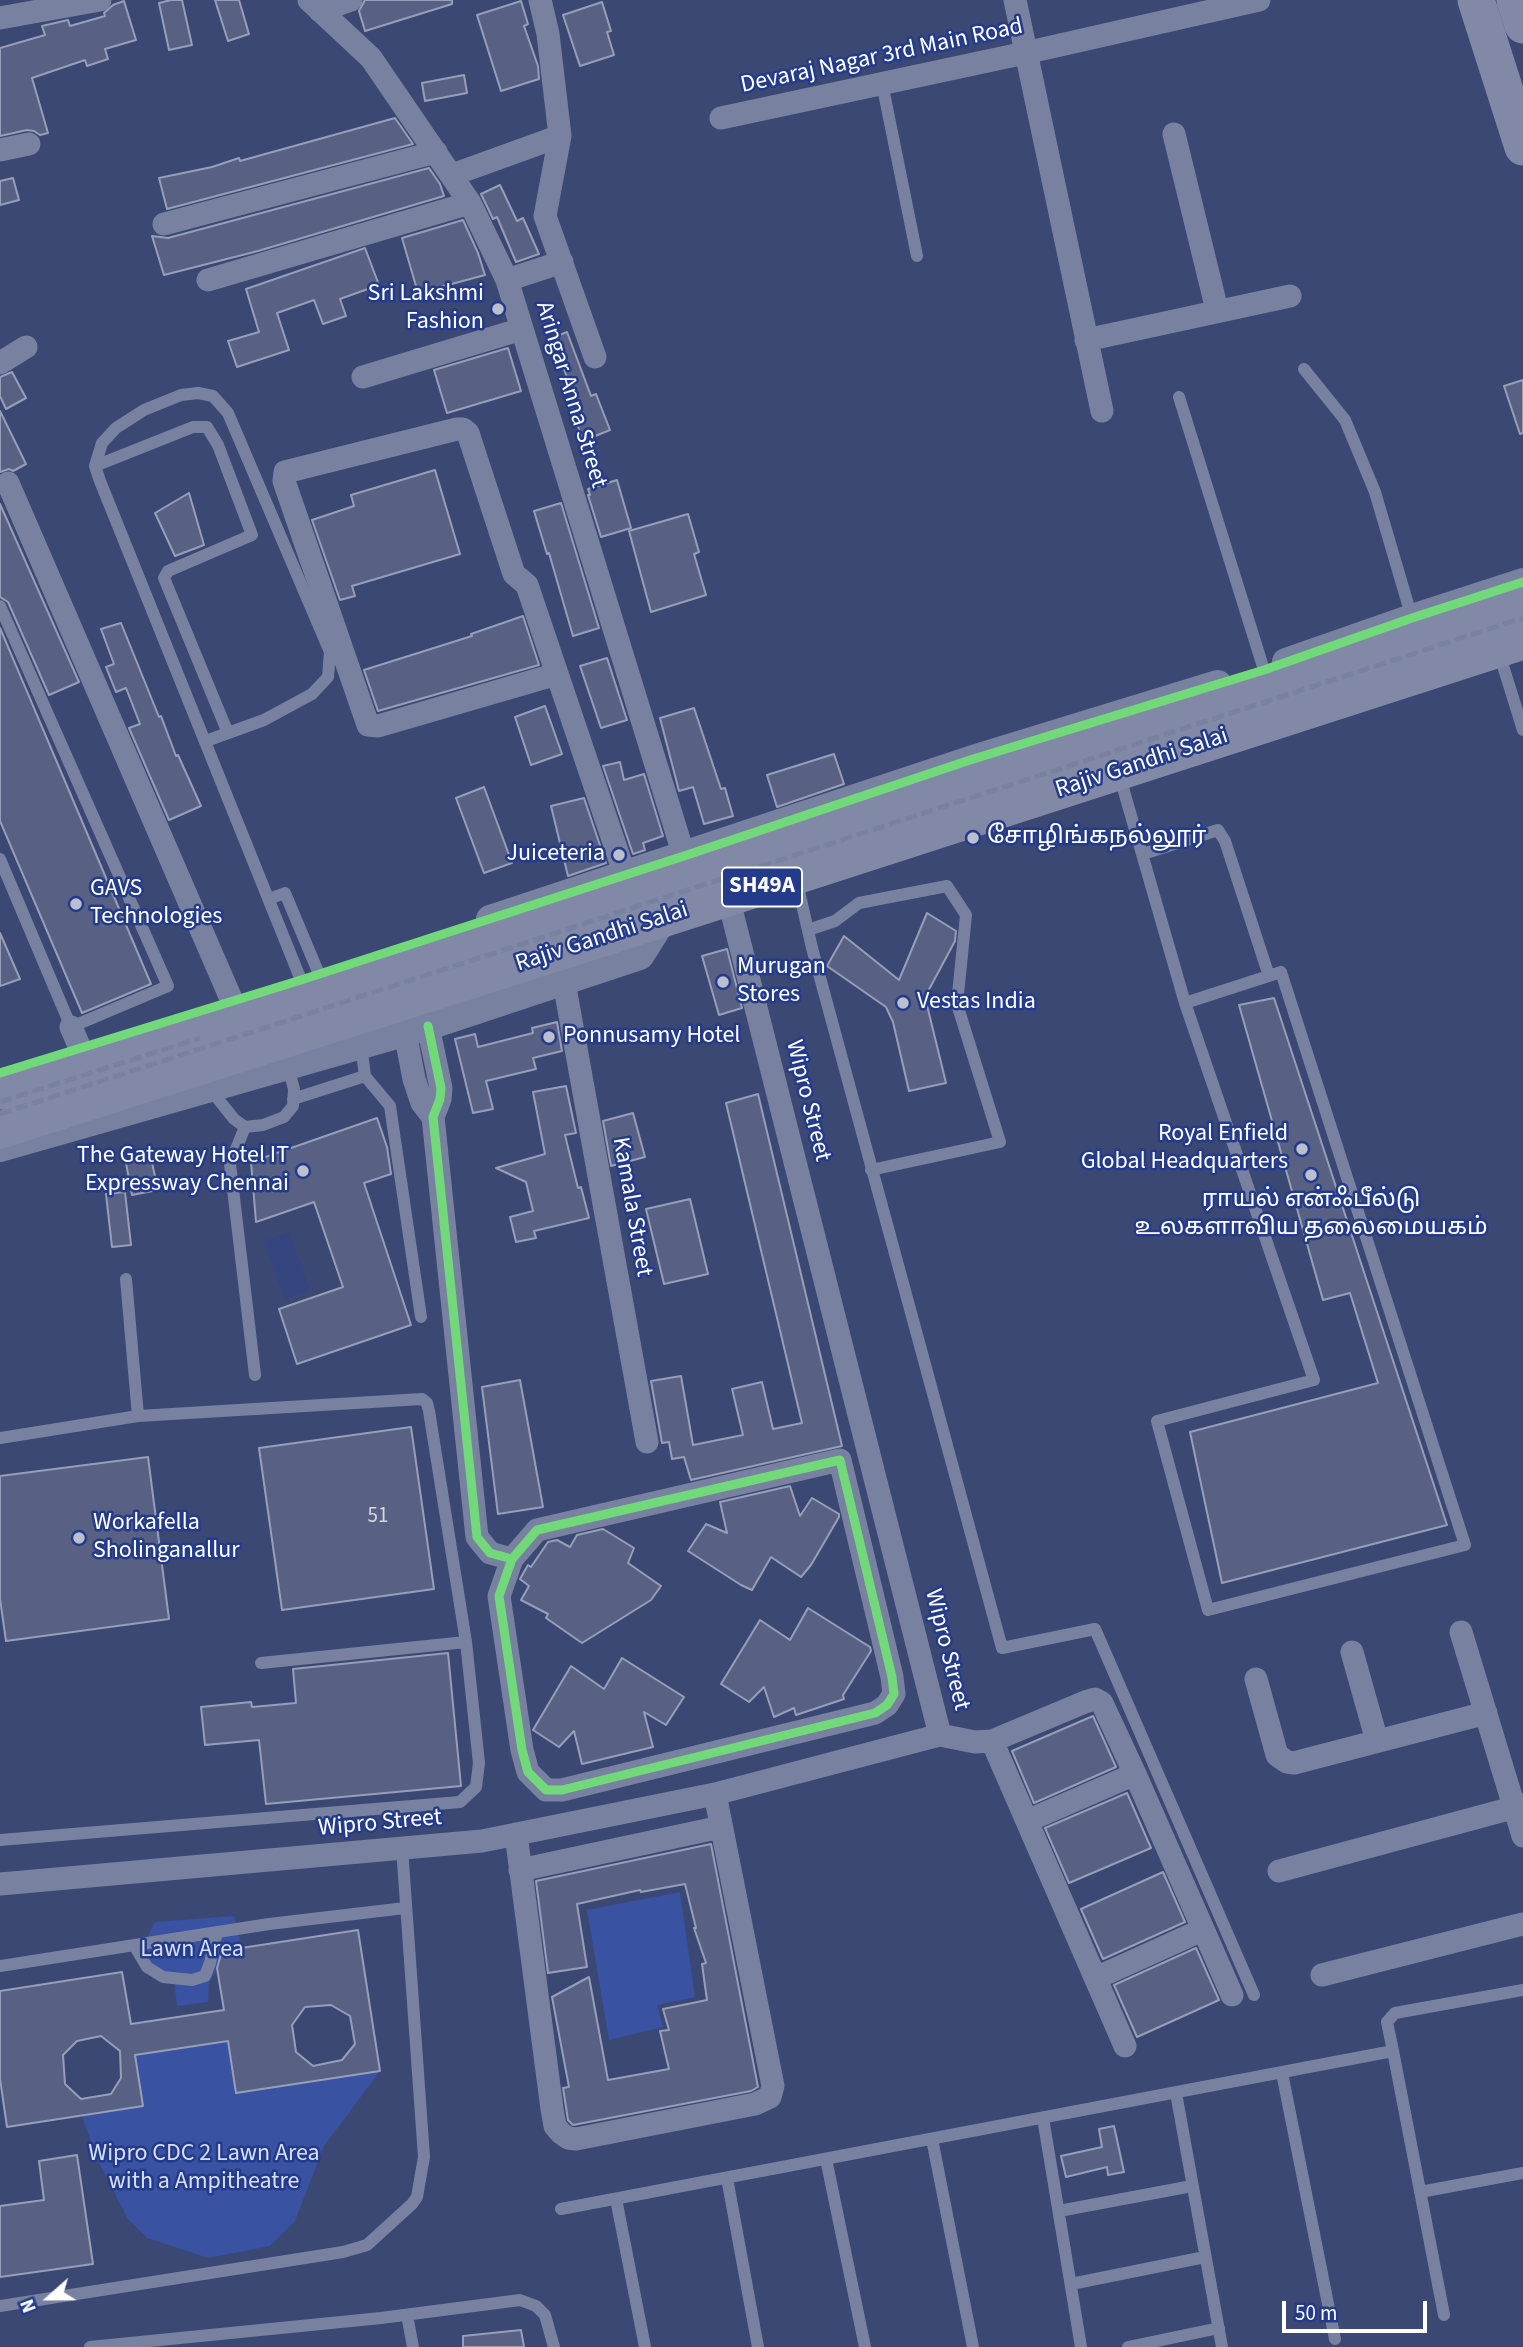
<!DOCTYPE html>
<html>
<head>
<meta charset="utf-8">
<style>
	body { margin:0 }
	#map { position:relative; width:1523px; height:2347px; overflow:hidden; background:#3c4874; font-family:"Source Sans 3",sans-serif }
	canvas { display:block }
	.north { position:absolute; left:14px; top:2263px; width:70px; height:70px; -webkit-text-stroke:5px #243b8c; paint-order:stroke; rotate:249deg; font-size:19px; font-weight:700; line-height:28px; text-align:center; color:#fff }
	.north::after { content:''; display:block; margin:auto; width:24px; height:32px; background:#fff; clip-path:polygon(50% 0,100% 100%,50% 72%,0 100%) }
	.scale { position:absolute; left:1282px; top:2301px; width:145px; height:32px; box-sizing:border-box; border:4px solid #fff; border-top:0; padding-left:9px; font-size:21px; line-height:24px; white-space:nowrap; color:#fff; -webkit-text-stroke:5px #243b8c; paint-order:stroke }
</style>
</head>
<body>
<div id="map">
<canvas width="1523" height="2347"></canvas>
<div class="north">N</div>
<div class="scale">50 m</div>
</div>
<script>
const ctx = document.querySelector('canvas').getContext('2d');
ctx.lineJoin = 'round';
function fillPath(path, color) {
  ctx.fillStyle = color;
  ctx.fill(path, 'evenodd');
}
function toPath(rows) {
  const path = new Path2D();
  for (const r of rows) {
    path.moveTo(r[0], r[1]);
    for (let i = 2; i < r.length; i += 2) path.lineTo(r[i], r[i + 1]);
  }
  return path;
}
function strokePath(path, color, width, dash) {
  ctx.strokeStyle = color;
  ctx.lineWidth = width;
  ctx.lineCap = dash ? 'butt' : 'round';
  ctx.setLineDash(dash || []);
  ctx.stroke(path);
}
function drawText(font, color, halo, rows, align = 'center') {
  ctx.font = font + ' "Source Sans 3","Noto Sans Tamil",sans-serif';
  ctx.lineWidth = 5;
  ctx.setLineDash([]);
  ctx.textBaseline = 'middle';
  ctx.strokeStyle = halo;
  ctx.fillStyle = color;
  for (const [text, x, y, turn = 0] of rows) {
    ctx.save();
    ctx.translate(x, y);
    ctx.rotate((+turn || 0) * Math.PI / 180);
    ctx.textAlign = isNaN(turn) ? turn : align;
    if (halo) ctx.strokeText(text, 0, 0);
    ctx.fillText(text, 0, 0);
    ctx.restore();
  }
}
fillPath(toPath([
	[680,1892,695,1997,657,2005,663,2027,609,2040,587,1910],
	[234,1916,240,1940,209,1981,208,2002,177,2006,174,1979,138,1955,155,1922],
	[228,2041,236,2092,380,2071,324,2146,295,2221,270,2246,208,2258,147,2238,128,2219,98,2161,82,2116,143,2106,135,2055]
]), '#3952a1');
fillPath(toPath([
	[289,1232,310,1290,285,1299,264,1241]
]), '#344580');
const building = toPath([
	[171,0,182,0,192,45,169,50,159,3,171,0],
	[215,0,239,0,249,34,228,41,215,0],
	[365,0,452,0,452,4,365,31,359,11,365,0],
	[124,1,136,40,105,49,108,59,87,66,85,60,32,78,48,133,40,135,34,131,27,130,0,136,0,48,45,35,42,26,68,20,70,26,105,16,104,13,113,5,124,1],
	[521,1,528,24,524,26,538,66,539,79,501,91,477,15,521,1],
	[602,2,611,31,607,32,614,55,580,66,563,15,602,2],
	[464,75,467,93,425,101,422,83,464,75],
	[395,118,413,144,167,209,159,178,212,167,239,158,240,161,395,118],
	[429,168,440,184,444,196,258,251,164,275,152,236,168,238,429,168],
	[13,178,19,200,0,205,0,181,13,178],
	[500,185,517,221,523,218,539,254,516,262,497,217,493,219,481,194,500,185],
	[463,220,478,253,485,275,418,293,402,238,463,220],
	[365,248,379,285,340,299,346,316,323,324,314,300,277,313,289,350,237,367,228,341,259,332,246,289,365,248],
	[567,332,591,396,596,394,610,430,583,441,570,403,576,401,552,338,567,332],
	[508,348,521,391,447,413,434,370,508,348],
	[12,372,26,398,6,409,0,396,0,377,12,372],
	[1523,380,1523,433,1520,434,1504,386,1523,380],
	[0,411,26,464,13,471,9,469,0,472,0,411],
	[435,470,460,554,352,586,355,596,340,600,312,520,354,506,351,495,435,470],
	[617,480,631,528,601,537,588,495,590,495,588,489,617,480],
	[189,493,204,545,175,556,155,513,189,493],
	[561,503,599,628,573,636,549,553,547,554,534,511,561,503],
	[0,504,79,682,49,695,8,602,0,597,0,504],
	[688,514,699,552,694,554,706,595,651,612,629,531,688,514],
	[523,616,539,665,378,711,364,670,472,636,471,634,523,616],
	[121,623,159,717,161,716,176,756,178,755,201,806,169,820,129,728,140,724,126,688,116,692,106,667,114,664,101,629,121,623],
	[0,628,151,984,82,1013,0,821,0,628],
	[607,658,627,720,601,728,580,666,607,658],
	[545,706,562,754,531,765,515,717,545,706],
	[694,708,721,789,725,788,733,816,704,824,693,787,679,791,660,718,694,708],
	[834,754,844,784,777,807,767,775,834,754],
	[620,762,624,780,644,774,663,836,643,843,645,850,633,854,603,766,620,762],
	[484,787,512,863,484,873,456,798,484,787],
	[584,798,606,863,568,876,551,806,584,798],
	[927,913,956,931,955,941,925,997,946,1083,909,1091,893,1022,886,1007,827,966,844,936,899,980,927,913],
	[0,933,20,979,0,986,0,933],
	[727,949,742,1008,719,1015,702,956,727,949],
	[1274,998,1447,1525,1222,1583,1190,1432,1378,1383,1350,1293,1323,1300,1239,1005,1274,998],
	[557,1022,562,1051,533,1058,536,1069,486,1081,493,1109,473,1113,455,1039,475,1034,478,1047,533,1033,532,1028,557,1022],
	[566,1086,576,1133,565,1135,578,1188,581,1187,589,1218,534,1231,536,1238,516,1242,510,1217,533,1211,526,1182,496,1168,545,1154,533,1092,566,1086],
	[758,1094,842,1446,691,1480,684,1457,672,1459,669,1442,662,1443,651,1381,681,1376,693,1445,743,1435,732,1389,762,1382,773,1429,802,1423,726,1103,758,1094],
	[633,1113,645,1157,611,1166,603,1121,633,1113],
	[377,1118,387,1147,391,1174,364,1183,411,1325,297,1364,279,1309,343,1287,314,1202,256,1222,251,1162,377,1118],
	[151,1158,158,1190,132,1195,126,1163,151,1158],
	[125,1192,131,1245,112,1247,106,1194,125,1192],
	[690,1199,708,1274,664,1284,646,1209,690,1199],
	[520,1380,543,1507,498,1514,482,1387,520,1380],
	[411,1427,434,1589,282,1610,259,1448,411,1427],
	[148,1457,169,1619,6,1641,0,1599,0,1476,148,1457],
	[790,1486,800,1516,812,1498,839,1514,839,1517,811,1565,801,1577,771,1557,752,1590,741,1585,688,1551,706,1524,727,1533,720,1502,790,1486],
	[603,1529,634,1548,628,1563,661,1586,651,1600,582,1643,546,1618,548,1614,521,1600,529,1586,520,1579,528,1565,531,1567,548,1542,557,1540,570,1547,577,1535,603,1529],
	[808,1608,870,1647,871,1651,843,1695,844,1699,796,1715,794,1708,774,1717,764,1687,749,1702,721,1684,760,1620,790,1640,808,1608],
	[448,1653,461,1786,266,1804,259,1740,205,1745,201,1707,251,1702,252,1707,296,1703,293,1669,448,1653],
	[622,1658,684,1697,666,1725,644,1712,653,1747,582,1764,574,1731,559,1747,533,1730,571,1666,604,1689,622,1658],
	[1093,1716,1116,1767,1034,1803,1012,1751,1093,1716],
	[1127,1793,1151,1848,1069,1883,1045,1828,1127,1793],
	[711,1844,758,2087,751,2091,573,2125,568,2120,566,2107,563,2088,569,2087,552,1997,589,1977,608,2080,669,2069,660,2031,669,2030,663,2009,707,2000,702,1964,706,1963,694,1928,696,1928,685,1884,641,1892,640,1890,577,1904,587,1967,548,1973,536,1881,711,1844],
	[1163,1872,1185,1922,1103,1959,1081,1909,1163,1872],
	[358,1930,380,2071,236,2093,228,2041,135,2055,143,2106,7,2127,0,2079,0,1991,122,1972,131,2024,224,2010,217,1968,222,1951,358,1930],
	[331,2005,350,2016,355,2044,342,2060,313,2066,296,2052,292,2025,305,2007,331,2005],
	[101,2036,120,2051,121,2078,111,2094,81,2099,65,2084,63,2055,77,2041,101,2036],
	[1196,1948,1219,2000,1137,2037,1114,1985,1196,1948],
	[1114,2126,1124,2172,1108,2175,1107,2167,1066,2177,1061,2156,1102,2147,1099,2129,1114,2126],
	[77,2155,93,2264,0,2277,0,2206,44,2200,39,2161,77,2155],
	[521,2330,524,2347,463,2347,463,2336,521,2330]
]);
fillPath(building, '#586184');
strokePath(building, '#979eb7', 2);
strokePath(toPath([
	[882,83,917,256],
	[1304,369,1345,420,1375,492,1412,618],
	[1179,397,1264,670],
	[95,466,193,427,207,427,218,445,252,535,168,571,164,578,228,733],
	[0,606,168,986,71,1027,0,859],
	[1499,653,1523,730],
	[206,741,264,720,312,694,328,677,330,652,228,413,213,396,198,393,181,395,144,410,116,428,102,443,95,466,100,481,301,980],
	[1119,774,1185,1003,1314,1380,1157,1421,1208,1610,1465,1545,1281,972,1185,1003],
	[1143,854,1218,830,1225,841,1269,976],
	[796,878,812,948,1002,1648,1095,1629,1254,1995],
	[269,899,285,893,319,974],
	[808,930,835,921,859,903,947,886,966,915,957,1004,1000,1142,871,1170],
	[361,1045,365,1076,390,1106,421,1317],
	[210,1089,234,1119,245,1127,263,1125,284,1117,293,1106,294,1089,288,1067],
	[293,1099,365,1076],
	[245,1127,230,1164,255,1375],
	[126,1279,138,1416],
	[0,1438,138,1416,422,1399,427,1403,429,1411,466,1642,479,1763,476,1787,460,1802,0,1840],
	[261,1663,466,1642],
	[134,1945,147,1967,163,1977,192,1980,205,1976,210,1963,217,1932],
	[0,1966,269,1924,405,1908],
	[1393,2051,1444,2315],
	[1282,2073,1335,2339],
	[1176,2093,1222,2347],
	[1043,2118,1081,2347],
	[932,2139,973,2347],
	[826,2159,865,2347],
	[727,2178,758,2347],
	[1420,2192,1523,2173],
	[616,2199,645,2347],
	[561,2209,1393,2051,1387,2022,1395,2013,1523,1990],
	[1059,2211,1192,2186],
	[1071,2284,1205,2257],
	[0,2306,343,2252,367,2245,412,2204,417,2197,424,2157,402,1848],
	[407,2315,413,2347],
	[90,2347,381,2318,520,2300,536,2306,545,2315,554,2347],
	[1128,2347,1219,2328]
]), '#7882a0', 12);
strokePath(toPath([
	[309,0,371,58,470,203,507,280,684,856],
	[540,0,548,34,560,136],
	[1015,0,1102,411],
	[320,11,351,0],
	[0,18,100,0],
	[721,118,1025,53,1259,0],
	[1174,134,1217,310],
	[0,150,29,144],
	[452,175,560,136,545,216,595,357],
	[164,224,436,152],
	[208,280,470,203],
	[507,280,562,262],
	[1086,340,1290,296],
	[0,363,26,347],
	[363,377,522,329],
	[8,483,232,1001],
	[557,674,378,726,368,725,284,481,285,472,457,429,463,429,468,433,514,574,527,585,625,875],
	[728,897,940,1735],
	[564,982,647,1442],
	[428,1026,441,1088,440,1099,433,1117,477,1537,490,1553,512,1559,499,1596,522,1750,528,1772,546,1790,562,1790,875,1713,887,1705,894,1694,892,1677,840,1460,537,1530,512,1559],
	[71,1027,80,1048],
	[405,1032,414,1079,422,1103,433,1117],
	[1461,1632,1523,1836],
	[1352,1652,1377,1741],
	[1256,1679,1277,1755,1287,1762,1294,1763,1486,1713],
	[1027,1821,1135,1774],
	[516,1834,552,2109,555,2126,561,2133,568,2138,576,2139,755,2104,770,2097,773,2086,715,1794],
	[520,1870,721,1827],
	[1279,1871,1523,1805],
	[0,1884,482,1841,715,1794,940,1735,975,1742,992,1741],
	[1322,1975,1523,1924],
	[1096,1978,1202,1930],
	[1125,2046,992,1741,1085,1702,1095,1699,1102,1703,1135,1774,1232,1995]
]), '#7882a0', 23);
strokePath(toPath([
	[1286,662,1412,618,1523,582],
	[490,919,970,760,1218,684],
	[0,1148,435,1024,640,956,664,918]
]), '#7882a0', 28);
strokePath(toPath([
	[1476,0,1523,147],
	[1515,0,1523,25],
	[0,1091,680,878,1523,603],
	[0,1130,690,910,1523,641]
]), '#8289a7', 37);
strokePath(toPath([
	[0,1102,200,1038],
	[0,1114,1523,618]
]), '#78819f', 5, [12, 5]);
strokePath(toPath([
	[428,1026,441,1088,440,1099,433,1117,477,1537,490,1553,512,1559,499,1596,522,1750,528,1772,546,1790,562,1790,875,1713,887,1705,894,1694,892,1677,840,1460,537,1530,512,1559],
	[0,1073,301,980,684,856,970,760,1264,670,1412,618,1523,582]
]), '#71d979', 9);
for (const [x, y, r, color] of [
	[498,309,7,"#bbbfce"],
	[973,838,7,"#bbbfce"],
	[619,855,7,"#bbbfce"],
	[76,904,7,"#bbbfce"],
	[723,982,7,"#bbbfce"],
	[903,1003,7,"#bbbfce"],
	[549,1037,7,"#bbbfce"],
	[1302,1149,7,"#bbbfce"],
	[303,1171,7,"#bbbfce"],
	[1311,1175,7,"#bbbfce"],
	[79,1538,7,"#bbbfce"]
]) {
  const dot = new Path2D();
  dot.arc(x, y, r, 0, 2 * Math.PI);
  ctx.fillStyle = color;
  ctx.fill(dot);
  strokePath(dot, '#243b8c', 2.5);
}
drawText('21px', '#d5d8e0', null, [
	["51",378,1517]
]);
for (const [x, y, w] of [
	[762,887,80]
]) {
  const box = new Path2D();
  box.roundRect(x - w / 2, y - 19.5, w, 39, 5);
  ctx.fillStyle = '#243b8c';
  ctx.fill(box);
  strokePath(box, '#fff', 2);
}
drawText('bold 23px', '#fff', null, [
	["SH49A",762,887]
]);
drawText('24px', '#fff', '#243b8c', [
	["Devaraj Nagar 3rd Main Road",882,57,-12],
	["Aringar Anna Street",570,395,73],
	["Rajiv Gandhi Salai",1142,764,-18],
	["Rajiv Gandhi Salai",602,938,-18],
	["Wipro Street",807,1101,76],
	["Kamala Street",631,1207,80],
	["Wipro Street",946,1650,76],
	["Wipro Street",380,1824,-5]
]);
drawText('24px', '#fff', '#243b8c', [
	["Sri Lakshmi",484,295,"right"],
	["Fashion",484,323,"right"],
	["சோழிங்கநல்லூர்",987,838],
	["Juiceteria",605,855,"right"],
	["GAVS",90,890],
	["Technologies",90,918],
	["Murugan",737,968],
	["Stores",737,996],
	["Vestas India",917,1003],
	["Ponnusamy Hotel",563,1037],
	["Royal Enfield",1288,1135,"right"],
	["Global Headquarters",1288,1163,"right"],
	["The Gateway Hotel IT",289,1157,"right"],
	["Expressway Chennai",289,1185,"right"],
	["ராயல் என்ஃபீல்டு",1311,1201,"center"],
	["உலகளாவிய தலைமையகம்",1311,1229,"center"],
	["Workafella",93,1524],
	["Sholinganallur",93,1552]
], 'left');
drawText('24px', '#d7dff8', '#243b8c', [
	["Lawn Area",192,1951],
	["Wipro CDC 2 Lawn Area",204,2155],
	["with a Ampitheatre",204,2183]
]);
</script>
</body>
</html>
